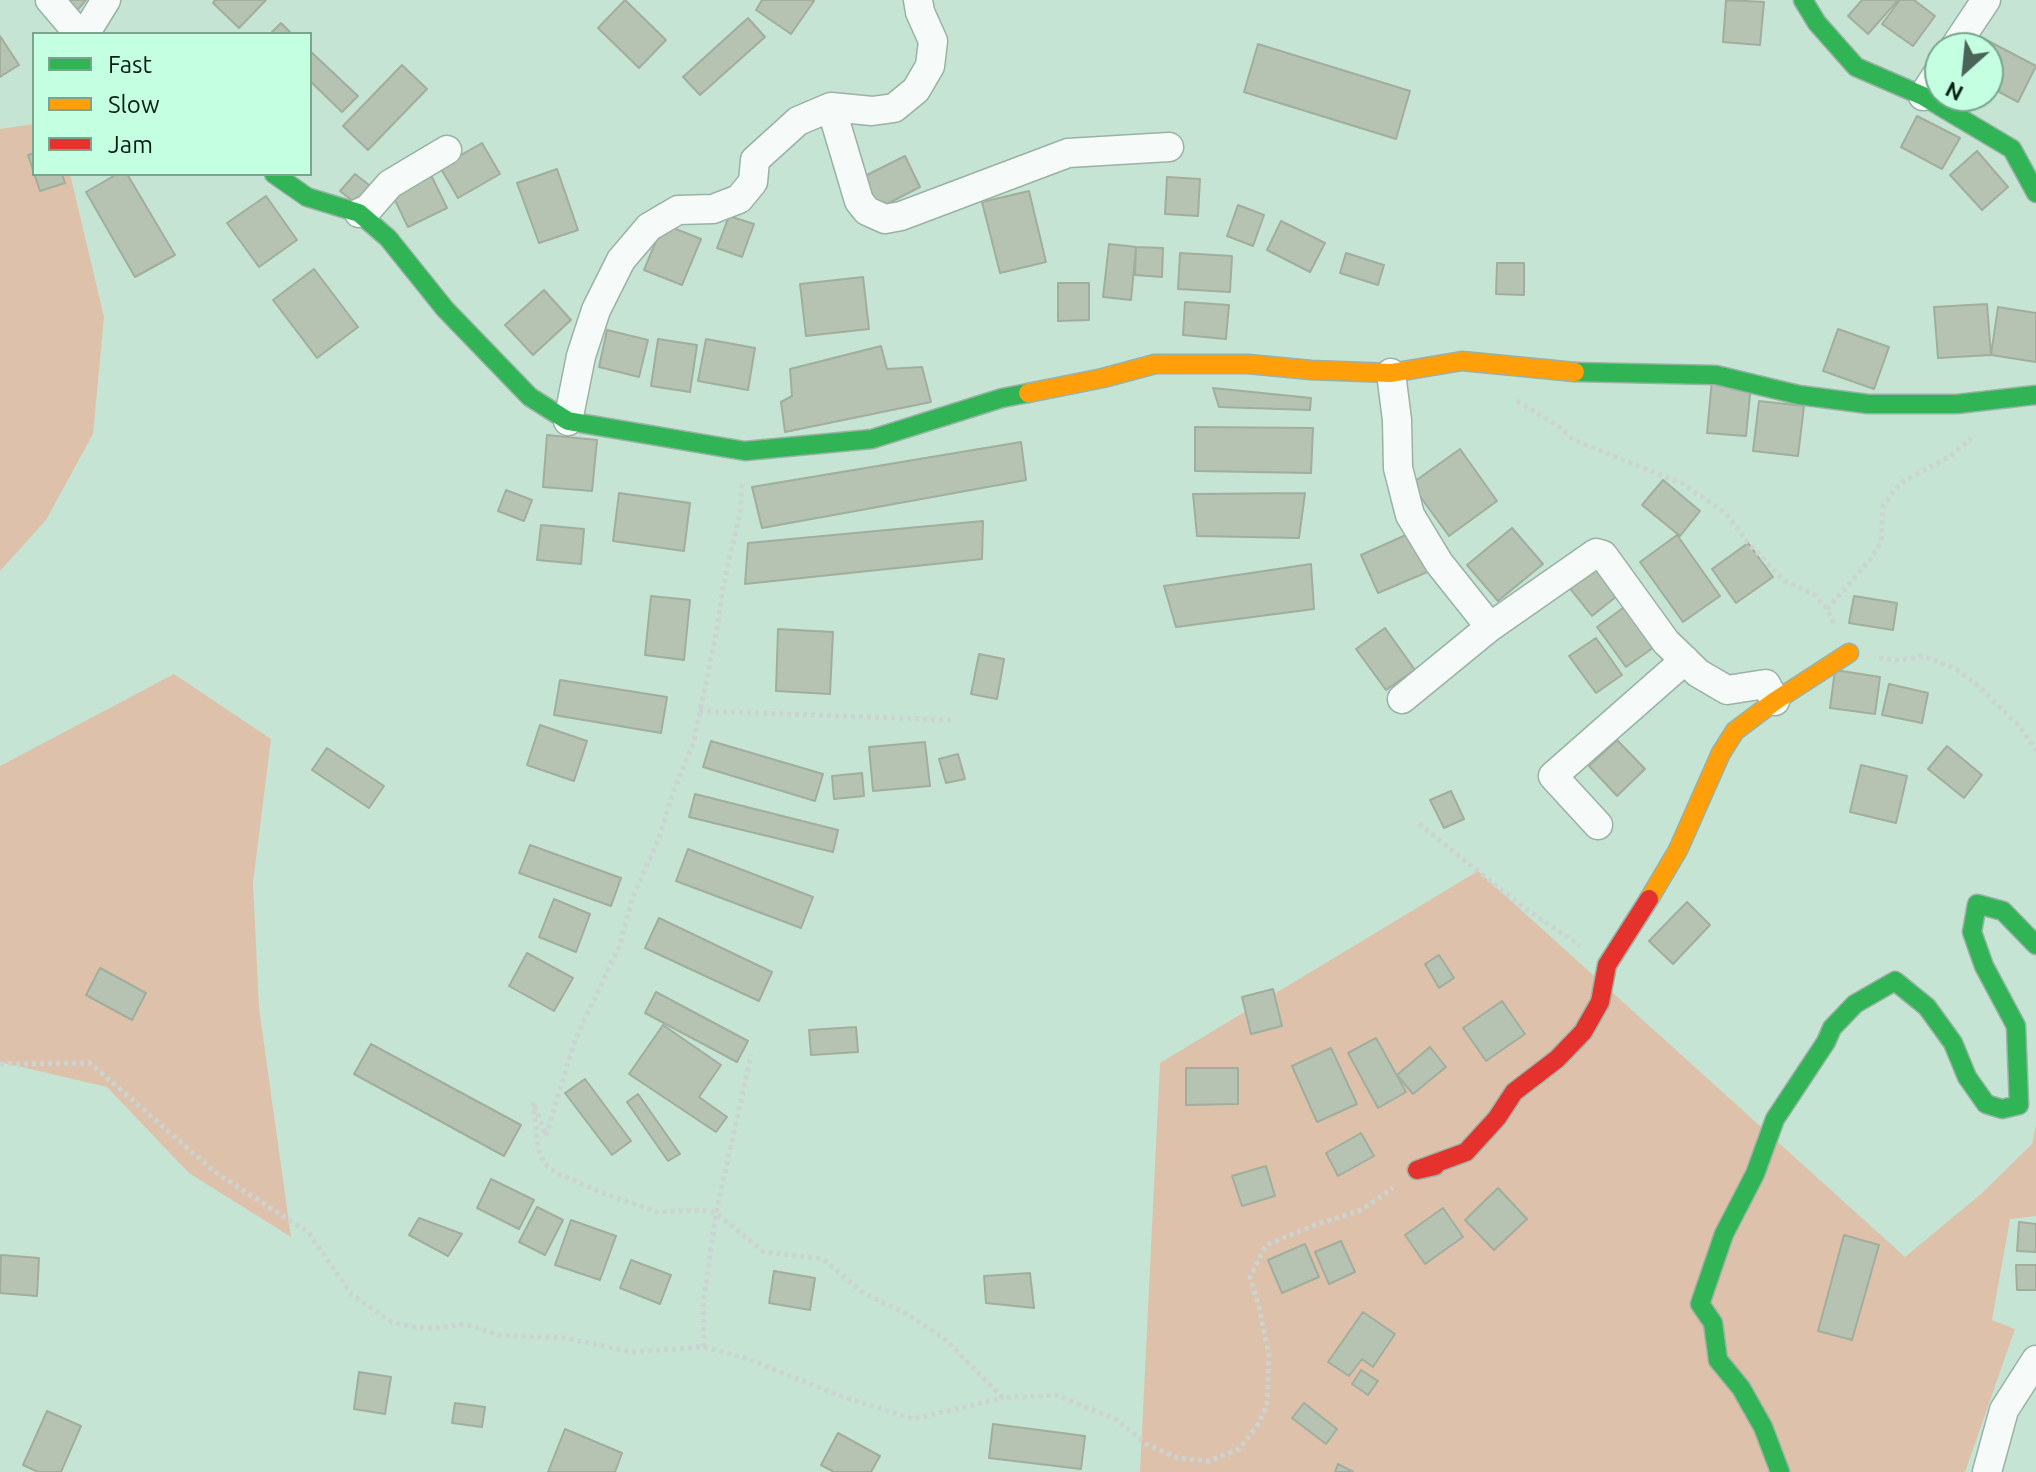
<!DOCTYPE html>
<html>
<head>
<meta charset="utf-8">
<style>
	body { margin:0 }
	#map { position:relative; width:2036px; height:1472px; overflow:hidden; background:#c5e4d4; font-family:Ubuntu,sans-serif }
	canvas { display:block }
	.legend { position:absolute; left:32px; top:32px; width:280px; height:144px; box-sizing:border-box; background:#c5ffe1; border:2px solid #79a58f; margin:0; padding:10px 14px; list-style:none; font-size:24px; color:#081f15 }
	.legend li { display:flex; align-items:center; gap:16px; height:40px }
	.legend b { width:40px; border:2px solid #79a58f }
	.north { position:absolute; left:1924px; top:32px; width:80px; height:80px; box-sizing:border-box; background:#c5ffe1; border:2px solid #79a58f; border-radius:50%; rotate:207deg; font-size:22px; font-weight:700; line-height:32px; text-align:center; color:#081f15 }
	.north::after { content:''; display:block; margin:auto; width:28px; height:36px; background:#4a6458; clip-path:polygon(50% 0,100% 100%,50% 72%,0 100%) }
</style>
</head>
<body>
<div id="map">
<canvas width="2036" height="1472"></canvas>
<ul class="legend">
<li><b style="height:10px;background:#30b455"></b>Fast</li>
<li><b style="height:10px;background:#ff9f0a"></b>Slow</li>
<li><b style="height:10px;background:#e5322d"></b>Jam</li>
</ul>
<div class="north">N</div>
</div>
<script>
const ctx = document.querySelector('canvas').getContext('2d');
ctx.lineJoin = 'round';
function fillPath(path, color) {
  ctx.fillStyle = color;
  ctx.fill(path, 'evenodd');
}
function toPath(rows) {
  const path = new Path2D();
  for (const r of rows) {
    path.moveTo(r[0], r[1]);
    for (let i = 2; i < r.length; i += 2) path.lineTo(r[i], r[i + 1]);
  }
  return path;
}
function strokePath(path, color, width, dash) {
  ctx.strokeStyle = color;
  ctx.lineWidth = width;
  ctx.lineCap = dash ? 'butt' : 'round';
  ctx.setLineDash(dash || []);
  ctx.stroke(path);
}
fillPath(toPath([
	[34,124,34,174,70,174,104,317,93,434,46,520,0,571,0,129],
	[174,674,271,739,253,883,259,1008,291,1237,189,1173,107,1087,0,1062,0,766],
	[1478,871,1905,1257,1981,1194,2032,1144,2036,1125,2036,1216,2010,1219,1992,1320,2015,1329,1965,1472,1140,1472,1160,1063]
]), '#dec1aa');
const building = toPath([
	[62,0,86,0,76,12,62,0],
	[215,0,266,0,239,28,213,3,215,0],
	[625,0,666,40,639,68,598,28,625,0],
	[762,0,813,0,814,1,791,34,756,10,762,0],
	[1726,0,1764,2,1760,45,1723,42,1726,0],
	[1862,0,1898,0,1868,34,1848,16,1862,0],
	[1900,0,1914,0,1935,16,1913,46,1882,24,1900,0],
	[748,18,765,37,700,95,683,77,748,18],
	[281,23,292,34,270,34,281,23],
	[1975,34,2036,66,2018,102,1988,86,1988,48,1968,48,1975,34],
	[0,36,19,65,0,77,0,36],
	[1258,44,1410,91,1396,139,1244,92,1258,44],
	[310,51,358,96,342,112,310,81,310,51],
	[402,65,427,89,368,150,343,126,402,65],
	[1917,116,1960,138,1942,169,1901,147,1917,116],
	[482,143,500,174,458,198,440,167,482,143],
	[1977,151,2008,187,1982,210,1950,175,1977,151],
	[34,153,34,174,62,174,65,183,40,191,28,155,34,153],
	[905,156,920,187,879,208,863,177,905,156],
	[557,169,578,230,539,243,517,183,557,169],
	[430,173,447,208,408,227,391,192,430,173],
	[117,174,127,174,175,255,135,277,86,192,117,174],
	[355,174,374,189,359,206,340,191,355,174],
	[1167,177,1200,179,1198,216,1165,214,1167,177],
	[1029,191,1046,262,1000,273,982,202,1029,191],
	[266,196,297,240,259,267,227,223,266,196],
	[1238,205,1264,215,1253,246,1227,236,1238,205],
	[729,216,754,224,742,257,717,248,729,216],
	[1281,221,1325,243,1310,272,1267,250,1281,221],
	[663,224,701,239,682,285,644,270,663,224],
	[1109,244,1136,247,1131,300,1103,297,1109,244],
	[1136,247,1163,248,1162,277,1135,275,1136,247],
	[1180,253,1232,256,1230,292,1178,289,1180,253],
	[1346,253,1384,265,1378,285,1340,273,1346,253],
	[1497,263,1524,263,1524,295,1496,294,1497,263],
	[314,269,358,327,317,358,273,300,314,269],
	[863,277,869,329,806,336,800,284,863,277],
	[1058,283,1089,283,1089,320,1058,321,1058,283],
	[544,290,571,320,533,355,505,325,544,290],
	[1185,302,1229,305,1226,339,1183,335,1185,302],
	[1987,304,1991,355,1938,358,1934,307,1987,304],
	[1998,307,2036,313,2036,362,1991,355,1998,307],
	[1838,329,1889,347,1874,389,1823,371,1838,329],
	[607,330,648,340,639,377,599,367,607,330],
	[658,339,697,345,690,392,651,386,658,339],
	[706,339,755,348,748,390,698,381,706,339],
	[881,346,887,369,922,367,931,402,785,432,781,402,792,396,790,369,881,346],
	[1712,380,1751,385,1746,436,1707,433,1712,380],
	[1213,388,1311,398,1310,410,1219,407,1213,388],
	[1759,401,1804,406,1798,456,1753,451,1759,401],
	[1195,427,1313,428,1311,473,1195,471,1195,427],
	[547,435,597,440,592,491,543,487,547,435],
	[1021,442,1026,480,762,528,752,487,1021,442],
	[1460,449,1497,501,1449,536,1411,484,1460,449],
	[1663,480,1700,511,1680,536,1642,505,1663,480],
	[506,490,532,500,524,521,498,511,506,490],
	[619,493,690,503,684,551,613,541,619,493],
	[1305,493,1299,538,1197,536,1193,494,1305,493],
	[983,521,982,559,745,584,748,543,983,521],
	[541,525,584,529,581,564,537,560,541,525],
	[1512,528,1543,564,1498,601,1467,565,1512,528],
	[1415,531,1432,570,1378,593,1361,555,1415,531],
	[1677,535,1720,596,1683,622,1640,562,1677,535],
	[1748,543,1773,577,1736,603,1712,569,1748,543],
	[1597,562,1622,592,1592,616,1568,586,1597,562],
	[1311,564,1314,609,1176,627,1164,586,1311,564],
	[651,596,690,600,684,660,645,655,651,596],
	[1854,596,1897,603,1893,630,1849,623,1854,596],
	[1627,605,1657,645,1626,667,1597,627,1627,605],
	[1385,628,1415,670,1386,690,1356,649,1385,628],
	[778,629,833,632,830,694,776,691,778,629],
	[1596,638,1622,675,1596,693,1569,656,1596,638],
	[979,654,1004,659,997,699,971,694,979,654],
	[1835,670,1880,677,1875,714,1830,708,1835,670],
	[560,680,667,697,661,733,554,715,560,680],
	[1889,684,1928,693,1922,723,1882,715,1889,684],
	[540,725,587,741,574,781,527,765,540,725],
	[1617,740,1645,769,1617,796,1589,766,1617,740],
	[711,741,823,774,815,801,703,767,711,741],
	[925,742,930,786,873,791,869,747,925,742],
	[1947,746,1982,775,1964,798,1928,769,1947,746],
	[327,748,384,786,369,808,312,770,327,748],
	[958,754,965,779,946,783,939,759,958,754],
	[1861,765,1907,776,1896,823,1850,812,1861,765],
	[862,773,864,796,834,799,832,776,862,773],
	[1451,791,1464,819,1444,828,1430,800,1451,791],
	[695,794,838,830,833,852,689,817,695,794],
	[530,845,621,878,611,906,519,873,530,845],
	[688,849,813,897,801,928,676,881,688,849],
	[554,899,590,914,576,952,539,937,554,899],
	[1687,902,1710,925,1673,964,1649,941,1687,902],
	[659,918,772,972,759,1001,645,948,659,918],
	[527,953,573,978,554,1011,509,986,527,953],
	[1439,955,1454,978,1439,988,1425,964,1439,955],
	[100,968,146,993,132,1020,86,995,100,968],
	[1273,989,1282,1026,1251,1034,1242,997,1273,989],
	[656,992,748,1041,737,1062,645,1013,656,992],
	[1502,1001,1525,1034,1486,1061,1463,1028,1502,1001],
	[663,1025,721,1065,699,1097,727,1117,716,1132,629,1074,663,1025],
	[856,1027,858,1052,811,1055,809,1030,856,1027],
	[1376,1038,1406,1092,1378,1108,1348,1053,1376,1038],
	[371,1044,521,1125,504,1156,354,1074,371,1044],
	[1430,1047,1446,1067,1413,1094,1397,1075,1430,1047],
	[1331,1048,1357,1104,1317,1122,1292,1066,1331,1048],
	[1186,1068,1238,1068,1238,1104,1186,1105,1186,1068],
	[585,1079,631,1141,612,1155,565,1093,585,1079],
	[638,1094,680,1154,668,1161,627,1102,638,1094],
	[1361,1133,1374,1156,1338,1176,1326,1153,1361,1133],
	[1266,1166,1275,1196,1242,1206,1232,1176,1266,1166],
	[491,1179,534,1200,519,1229,477,1208,491,1179],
	[1498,1188,1527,1219,1494,1250,1465,1220,1498,1188],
	[537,1207,563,1220,545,1255,519,1242,537,1207],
	[1443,1208,1463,1237,1425,1264,1405,1235,1443,1208],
	[419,1218,462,1234,448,1256,409,1235,419,1218],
	[571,1220,616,1236,600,1280,555,1265,571,1220],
	[2019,1222,2036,1224,2036,1252,2017,1251,2019,1222],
	[1844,1235,1879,1245,1852,1340,1818,1331,1844,1235],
	[1341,1241,1355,1272,1329,1284,1315,1252,1341,1241],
	[1305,1244,1319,1277,1282,1293,1268,1260,1305,1244],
	[1,1255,39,1258,37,1296,0,1293,1,1255],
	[631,1260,671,1275,660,1304,620,1288,631,1260],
	[2016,1265,2036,1265,2036,1290,2017,1290,2016,1265],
	[774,1271,815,1278,810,1310,769,1303,774,1271],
	[1030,1273,1034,1308,986,1303,984,1276,1030,1273],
	[1363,1312,1395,1334,1373,1367,1362,1359,1349,1376,1328,1362,1363,1312],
	[1361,1370,1378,1381,1368,1395,1352,1384,1361,1370],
	[359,1372,391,1377,385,1414,354,1409,359,1372],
	[455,1403,485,1407,482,1427,452,1423,455,1403],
	[1304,1403,1337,1429,1326,1444,1292,1418,1304,1403],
	[47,1411,81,1426,61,1472,38,1472,23,1465,47,1411],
	[993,1424,1085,1436,1081,1469,989,1458,993,1424],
	[565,1429,622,1453,615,1472,548,1472,565,1429],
	[838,1433,880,1456,871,1472,834,1472,821,1465,838,1433],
	[1338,1464,1353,1472,1335,1472,1338,1464]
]);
fillPath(building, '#b6c3b2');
strokePath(building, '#a1ae9d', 2);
const street = toPath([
	[50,0,79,34],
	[85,34,106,0],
	[1954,48,1986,0],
	[1923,96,1940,70],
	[831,107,859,201,867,211,885,219,901,216,1068,153,1169,147],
	[359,213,368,209,390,184,447,150],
	[1391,373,1397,420,1398,468,1410,515,1439,563,1490,627],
	[568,421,581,356,596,310,621,260,649,227,678,210,713,209,739,199,753,182,755,160,798,121,831,107,872,111,894,108,916,90,930,66,933,41,920,12,918,0],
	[1402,699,1490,627,1596,553,1603,555,1666,642,1698,673,1727,690,1766,684,1775,701],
	[1598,825,1553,776,1685,660],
	[1987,1472,2004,1410,2036,1360]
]);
const fast = toPath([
	[1803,0,1817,23,1856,67,1923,96,2012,149,2036,193],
	[274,174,307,197,359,213,388,238,445,309,530,397,568,421,745,451,872,439,1002,398,1028,393],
	[1575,372,1716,375,1799,395,1868,404,1957,404,2036,395],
	[1780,1472,1763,1427,1741,1388,1718,1360,1713,1323,1700,1304,1724,1234,1755,1174,1775,1119,1826,1042,1832,1028,1855,1004,1895,981,1927,1007,1953,1043,1967,1077,1986,1104,2002,1109,2019,1105,2016,1026,1984,966,1972,932,1977,904,2003,911,2036,945]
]);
const slow = toPath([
	[1028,393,1103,378,1155,364,1248,364,1311,370,1391,373,1462,361,1575,372],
	[1649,899,1678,850,1721,753,1735,731,1775,701,1849,653]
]);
const jam = toPath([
	[1435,1166,1417,1170,1466,1152,1497,1118,1514,1092,1557,1059,1583,1032,1600,1002,1607,965,1649,899]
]);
strokePath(street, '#9ab1a5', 31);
strokePath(fast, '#9ab1a5', 21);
strokePath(slow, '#9ab1a5', 21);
strokePath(jam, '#9ab1a5', 21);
strokePath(toPath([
	[1517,401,1560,427,1574,440,1683,484,1726,513,1748,543,1785,581,1815,595,1827,609,1835,625],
	[1827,609,1870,560,1881,542,1883,508,1892,493,1904,481,1949,457,1971,438],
	[1879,658,1900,660,1923,656,1954,668,1973,681,2020,727,2036,750],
	[699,711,954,720],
	[1419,824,1523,907,1580,946],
	[0,1064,90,1063,216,1173,308,1232,352,1295,392,1322,412,1327,434,1328,465,1324,499,1335,565,1338,632,1352,704,1347,748,1359,838,1395,913,1419,1003,1398],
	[533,1102,538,1148,544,1163,555,1172,600,1192,657,1212,699,1210,716,1213,764,1252,823,1259,862,1292,905,1313,943,1337,1003,1398,1056,1395,1117,1420,1146,1444,1177,1458,1209,1461,1239,1449,1257,1426,1267,1406,1269,1355,1259,1307,1250,1277,1266,1245,1320,1223,1361,1210,1393,1188],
	[535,1106,546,1136,575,1040,619,947,632,899,659,838,673,793,694,741,716,634,723,587,740,513,742,483],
	[704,1347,703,1305,716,1213,751,1055]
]), '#cbd4d0', 5, [4, 4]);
strokePath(street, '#f6fbf9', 28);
strokePath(fast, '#30b455', 18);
strokePath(slow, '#ff9f0a', 18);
strokePath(jam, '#e5322d', 18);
</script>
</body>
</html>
